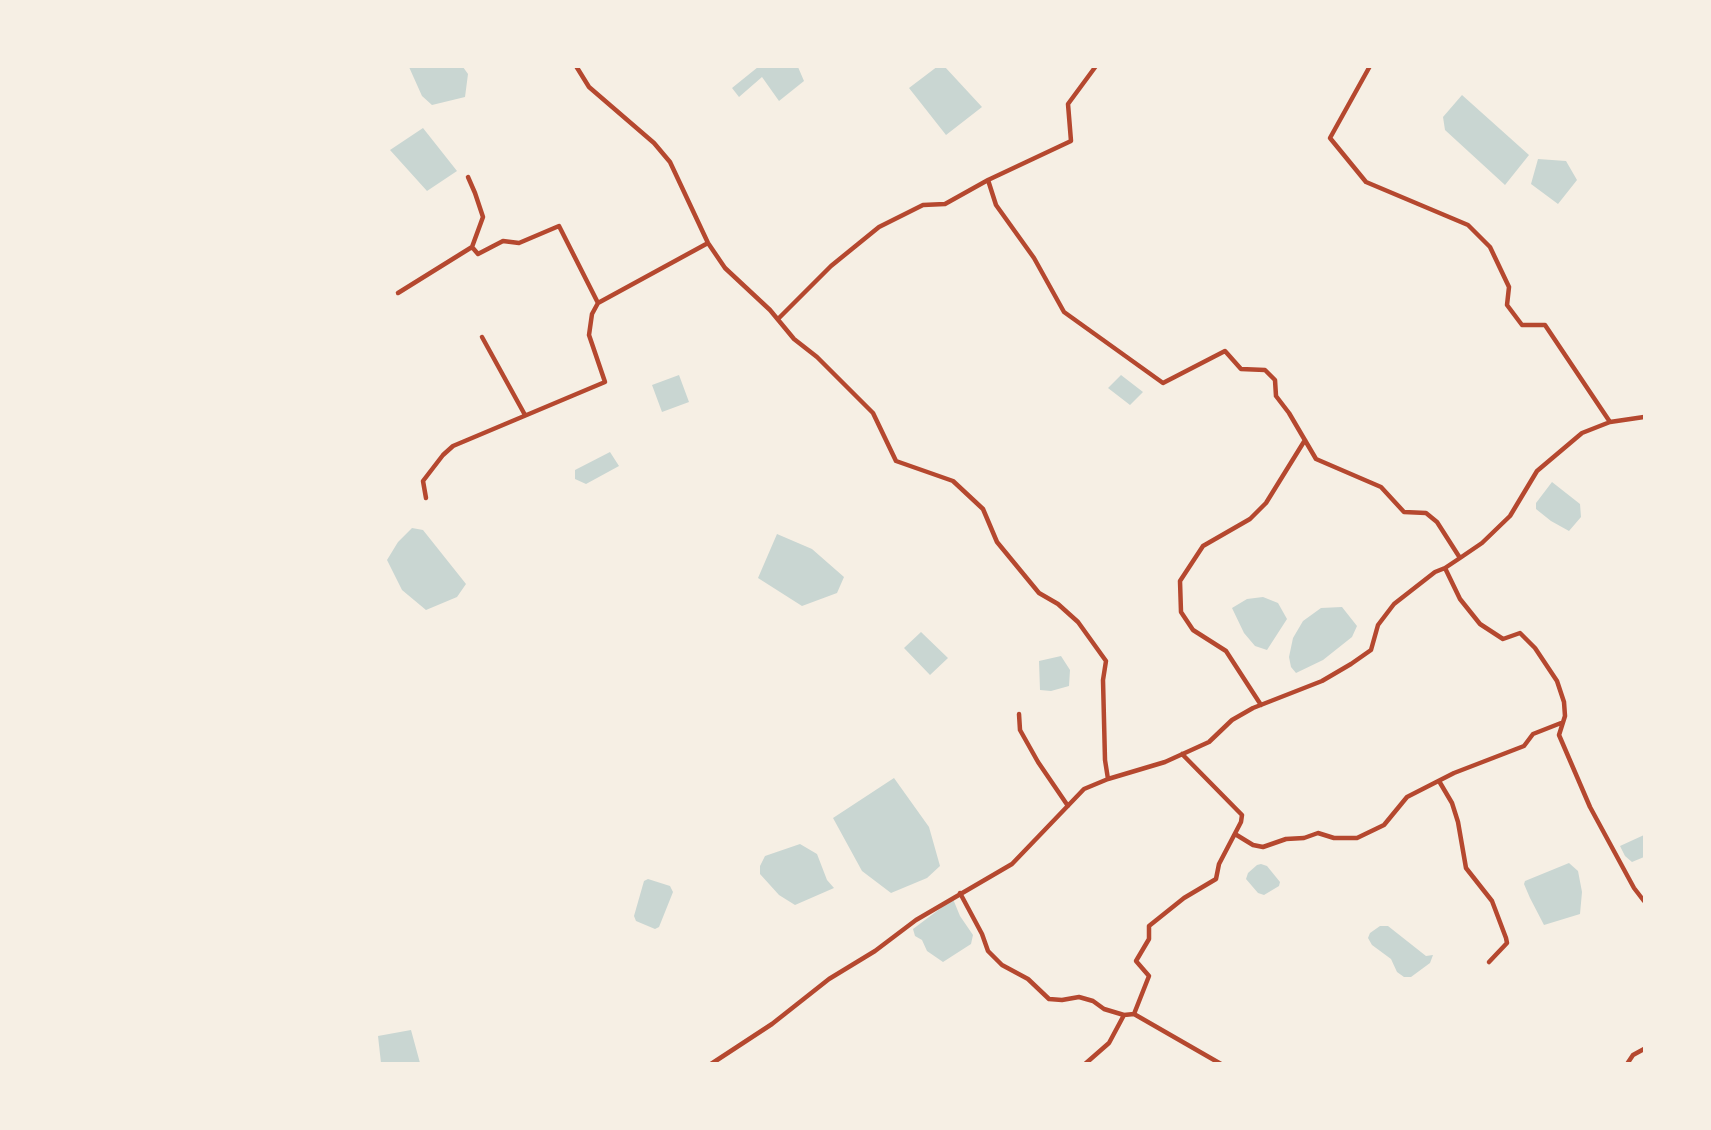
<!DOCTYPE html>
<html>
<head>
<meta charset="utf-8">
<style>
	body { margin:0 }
	#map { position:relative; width:1711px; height:1130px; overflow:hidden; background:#f6efe4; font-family:"PT Sans Narrow",sans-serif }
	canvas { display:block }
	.frame { position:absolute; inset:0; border:68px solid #f6efe4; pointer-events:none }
</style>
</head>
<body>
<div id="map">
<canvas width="1711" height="1130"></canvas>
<div class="frame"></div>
</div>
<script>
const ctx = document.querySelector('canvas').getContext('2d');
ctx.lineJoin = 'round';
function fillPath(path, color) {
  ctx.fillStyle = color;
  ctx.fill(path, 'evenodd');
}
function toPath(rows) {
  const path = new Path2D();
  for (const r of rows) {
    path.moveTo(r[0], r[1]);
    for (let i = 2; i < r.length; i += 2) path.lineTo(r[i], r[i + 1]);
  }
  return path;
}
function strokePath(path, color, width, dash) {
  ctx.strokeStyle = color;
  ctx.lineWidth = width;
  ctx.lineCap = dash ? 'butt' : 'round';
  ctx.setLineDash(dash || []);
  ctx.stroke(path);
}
fillPath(toPath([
	[938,66,945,67,982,107,946,135,909,88],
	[409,67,463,67,468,74,465,97,432,105,422,96],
	[758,67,798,67,804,81,779,101,762,77,739,97,732,88],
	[1462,95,1529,155,1505,185,1445,130,1443,117],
	[423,128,457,171,427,191,390,150],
	[1538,159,1566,161,1577,180,1558,204,1531,184],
	[679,375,689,402,662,412,652,385],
	[1121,375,1143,392,1130,405,1108,388],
	[610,452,619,466,586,484,575,479,575,470],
	[1552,482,1580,504,1581,517,1569,531,1551,521,1536,509,1536,503],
	[412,528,423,530,466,584,457,597,426,610,402,590,387,560,398,542],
	[777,534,812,549,844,577,837,593,802,606,758,578],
	[1263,597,1278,603,1287,619,1267,650,1255,646,1244,633,1232,608,1247,599],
	[1342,607,1357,626,1352,637,1323,660,1296,673,1291,667,1289,657,1293,638,1303,621,1321,608],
	[921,632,948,658,930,675,904,648],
	[1061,656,1070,670,1069,686,1051,691,1040,690,1039,661],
	[894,778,929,827,940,866,927,878,891,893,862,871,833,818],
	[1644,835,1644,857,1632,862,1625,856,1620,846],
	[800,844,817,854,827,880,834,888,795,905,779,895,760,874,760,866,765,856],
	[1569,863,1578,871,1582,892,1580,914,1544,925,1530,898,1524,884,1525,881],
	[1261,864,1267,866,1280,882,1279,886,1264,895,1258,893,1246,879,1248,873,1257,865],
	[648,879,670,886,673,892,659,927,655,929,636,921,634,916,644,881],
	[953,899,960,916,973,935,971,944,943,962,927,951,922,940,915,936,913,929],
	[1380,926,1388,926,1426,956,1433,955,1430,963,1411,977,1404,977,1397,972,1391,959,1372,945,1368,938,1370,933],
	[411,1030,420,1063,381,1063,378,1036]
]), '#c9d6d2');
strokePath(toPath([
	[576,66,589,87,654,143,670,162,708,243,725,268,770,310,794,339,817,357,873,413,896,461,953,481,983,509,997,542,1039,593,1058,604,1078,622,1106,661,1103,680,1105,760,1108,779],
	[1370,66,1330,138,1366,182,1468,225,1490,247,1509,287,1507,305,1522,325,1545,325,1610,422],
	[468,177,475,193,483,217,472,247,478,254,503,241,519,243,559,226,598,303],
	[398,293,472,247],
	[778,319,831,266,879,227,923,205,945,204,988,180,1071,141,1068,104,1096,66],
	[482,337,525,415],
	[426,498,423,481,443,455,453,446,605,382,589,335,592,314,598,303,708,243],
	[1460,558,1482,543,1510,516,1537,471,1582,433,1610,422,1644,417],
	[1445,568,1460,599,1480,624,1503,639,1520,633,1535,648,1557,681,1564,702,1565,716,1559,735,1590,807,1634,888,1644,901],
	[1261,705,1226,651,1193,630,1181,612,1180,581,1203,546,1250,519,1266,503,1305,440],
	[1019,714,1020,730,1038,762,1068,806],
	[1439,781,1452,803,1458,822,1466,868,1492,901,1506,938,1507,943,1489,962],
	[1235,834,1253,845,1263,847,1286,839,1304,838,1318,833,1334,838,1357,838,1384,825,1407,797,1454,773,1524,746,1533,734,1561,723],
	[960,893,982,934,988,951,1002,965,1028,979,1049,999,1062,1000,1079,997,1093,1001,1104,1009,1124,1015,1134,1014,1221,1064],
	[1134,1014,1149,976,1136,961,1149,939,1149,926,1184,898,1216,879,1219,864,1241,822,1242,815,1182,754],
	[711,1064,772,1024,829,979,875,951,916,920,1012,864,1084,789,1108,779,1165,762,1209,742,1232,720,1253,708,1322,681,1351,664,1371,650,1378,625,1394,604,1435,572,1445,568,1460,558,1437,522,1426,513,1404,512,1381,487,1316,459,1289,413,1276,396,1275,380,1265,370,1241,369,1225,351,1163,383,1064,312,1034,258,996,205,988,180],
	[1085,1064,1109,1043,1124,1015],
	[1627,1064,1633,1055,1644,1049]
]), '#b5482f', 4.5);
</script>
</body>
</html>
